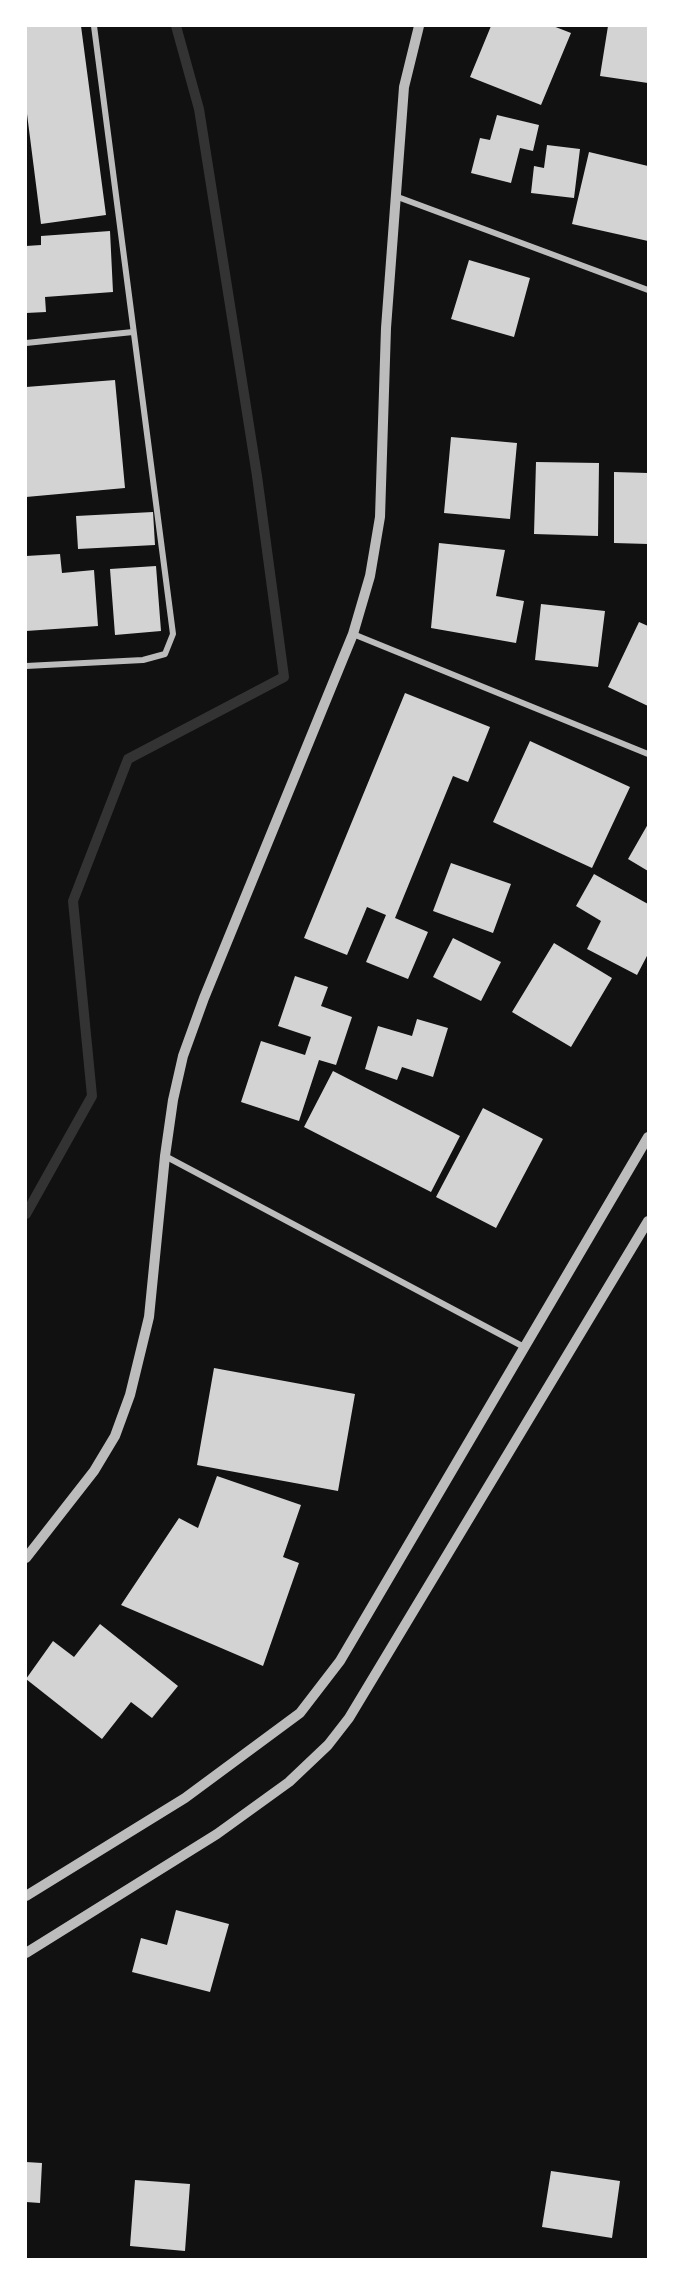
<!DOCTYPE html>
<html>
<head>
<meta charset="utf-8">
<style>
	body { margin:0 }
	#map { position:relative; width:674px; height:2285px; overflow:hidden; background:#111; font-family:"Roboto Condensed",sans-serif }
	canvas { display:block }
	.frame { position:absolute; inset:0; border:27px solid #fff; pointer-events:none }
</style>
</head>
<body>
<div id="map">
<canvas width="674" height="2285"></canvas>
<div class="frame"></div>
</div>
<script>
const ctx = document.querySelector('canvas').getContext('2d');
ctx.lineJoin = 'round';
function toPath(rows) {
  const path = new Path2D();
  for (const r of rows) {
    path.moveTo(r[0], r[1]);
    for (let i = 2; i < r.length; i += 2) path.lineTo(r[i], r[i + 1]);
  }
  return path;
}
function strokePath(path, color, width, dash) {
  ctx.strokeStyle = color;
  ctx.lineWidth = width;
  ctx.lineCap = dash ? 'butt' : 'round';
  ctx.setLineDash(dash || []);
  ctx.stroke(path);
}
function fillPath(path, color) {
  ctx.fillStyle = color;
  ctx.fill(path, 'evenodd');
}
strokePath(toPath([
	[26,1214,92,1096,73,901,128,759,284,677,257,476,199,109,176,26]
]), '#333', 10);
fillPath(toPath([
	[26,26,81,26,106,215,41,224,26,106],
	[491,26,553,26,571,33,541,105,470,77],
	[608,26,648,26,648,83,600,76],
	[497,115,539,125,533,151,520,148,511,183,471,173,480,138,490,140],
	[547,145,580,149,574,198,531,193,534,166,544,168],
	[589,152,648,166,648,241,572,224],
	[110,231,113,292,45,297,46,312,26,313,26,246,41,245,41,236],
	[469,260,530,278,514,337,451,319],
	[115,380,125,488,26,497,26,387],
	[451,437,517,443,510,519,444,513],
	[536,462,599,463,598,536,534,534],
	[614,472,648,473,648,544,614,543],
	[153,512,155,545,78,549,76,516],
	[439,543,505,550,496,596,524,601,516,643,431,628],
	[60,554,62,573,94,570,98,626,26,631,26,556],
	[156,566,161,631,115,635,110,569],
	[541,604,605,611,598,667,535,660],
	[639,622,648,626,648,706,608,687],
	[405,693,490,727,468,782,453,776,395,918,428,932,408,979,366,962,386,915,367,907,347,955,304,938],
	[530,741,630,787,592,868,493,822],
	[648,824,648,871,628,859],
	[451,863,511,884,493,933,433,911],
	[594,874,648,904,648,954,637,975,587,949,601,921,576,906],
	[453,938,501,962,481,1001,433,977],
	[554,943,612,978,571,1047,512,1012],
	[295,976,328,987,321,1006,352,1017,336,1065,319,1060,299,1121,241,1102,261,1041,305,1055,311,1037,278,1026],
	[417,1019,448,1028,433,1077,402,1067,397,1080,365,1069,378,1026,412,1036],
	[333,1071,460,1136,431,1192,304,1127],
	[483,1108,543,1139,496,1228,436,1197],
	[214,1368,355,1394,338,1491,197,1465],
	[217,1476,301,1505,283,1557,299,1563,263,1666,121,1605,179,1518,198,1528],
	[100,1624,178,1686,152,1718,131,1702,102,1739,26,1679,53,1641,74,1657],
	[176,1910,229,1924,210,1992,132,1972,141,1938,167,1945],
	[26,2162,42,2163,40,2203,26,2202],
	[551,2171,620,2181,612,2238,542,2227],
	[135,2180,190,2184,185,2251,130,2246]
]), '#d3d3d3');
strokePath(toPath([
	[395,196,648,290],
	[26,343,133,332],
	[353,634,648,754],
	[26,666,143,660,165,654,173,634,94,26],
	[165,1156,524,1347]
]), '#bcbcbc', 6);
strokePath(toPath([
	[26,1558,94,1471,115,1436,130,1395,149,1317,165,1156,173,1100,183,1056,204,998,353,634,370,576,380,517,386,328,404,87,419,26],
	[26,1896,185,1798,300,1713,340,1661,648,1137],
	[26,1953,217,1834,289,1782,328,1745,349,1718,648,1221]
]), '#bcbcbc', 10);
</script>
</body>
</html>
